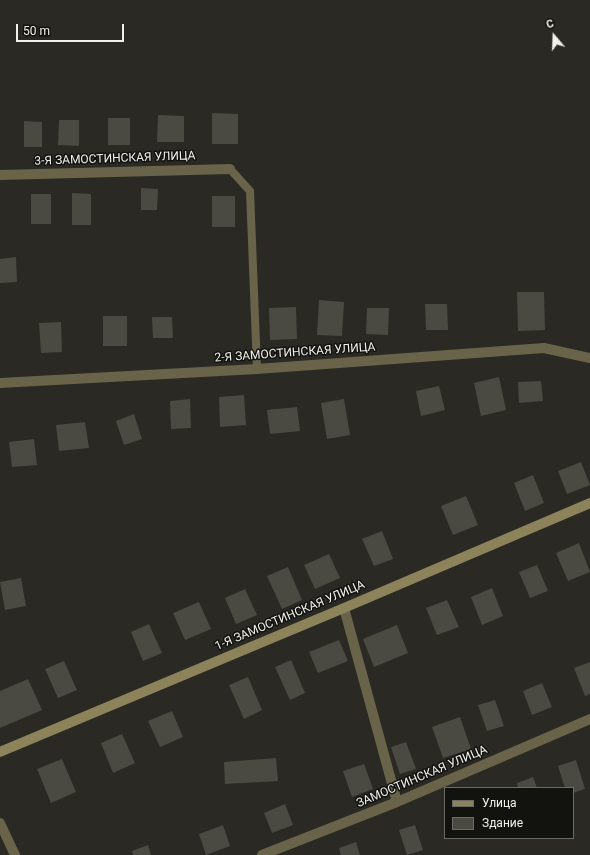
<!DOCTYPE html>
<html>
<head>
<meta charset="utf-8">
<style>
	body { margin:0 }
	#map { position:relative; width:590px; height:855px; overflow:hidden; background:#2a2923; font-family:Roboto,sans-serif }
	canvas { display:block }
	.legend { position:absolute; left:444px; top:787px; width:130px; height:52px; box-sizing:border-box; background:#12120f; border:1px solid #6b6b67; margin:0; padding:5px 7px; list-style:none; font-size:12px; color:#f1f0ec }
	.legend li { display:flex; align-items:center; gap:8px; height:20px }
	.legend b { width:20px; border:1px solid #6b6b67 }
	.north { position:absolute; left:534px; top:16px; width:40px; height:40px; -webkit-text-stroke:3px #12120f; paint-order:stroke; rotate:341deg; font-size:11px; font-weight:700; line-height:16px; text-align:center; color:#f1f0ec }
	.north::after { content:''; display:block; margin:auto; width:14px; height:18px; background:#f1f0ec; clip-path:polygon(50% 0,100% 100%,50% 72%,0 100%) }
	.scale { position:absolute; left:16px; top:24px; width:108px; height:18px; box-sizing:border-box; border:2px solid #f1f0ec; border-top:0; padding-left:5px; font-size:12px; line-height:14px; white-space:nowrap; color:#f1f0ec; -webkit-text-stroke:3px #12120f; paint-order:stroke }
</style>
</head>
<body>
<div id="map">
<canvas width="590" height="855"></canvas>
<ul class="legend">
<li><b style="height:5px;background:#8d835b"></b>Улица</li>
<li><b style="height:11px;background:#4a4942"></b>Здание</li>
</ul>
<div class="north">С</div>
<div class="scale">50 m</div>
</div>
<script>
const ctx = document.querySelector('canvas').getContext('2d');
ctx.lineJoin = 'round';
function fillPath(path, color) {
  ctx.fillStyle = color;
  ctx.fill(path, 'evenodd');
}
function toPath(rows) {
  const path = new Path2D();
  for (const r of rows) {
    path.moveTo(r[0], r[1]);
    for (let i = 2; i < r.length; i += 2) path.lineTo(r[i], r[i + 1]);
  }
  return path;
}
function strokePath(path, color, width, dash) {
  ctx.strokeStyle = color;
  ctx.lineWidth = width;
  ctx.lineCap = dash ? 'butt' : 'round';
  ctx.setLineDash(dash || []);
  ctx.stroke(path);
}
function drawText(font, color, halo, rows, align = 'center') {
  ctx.font = font + ' Roboto,sans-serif';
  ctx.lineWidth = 3;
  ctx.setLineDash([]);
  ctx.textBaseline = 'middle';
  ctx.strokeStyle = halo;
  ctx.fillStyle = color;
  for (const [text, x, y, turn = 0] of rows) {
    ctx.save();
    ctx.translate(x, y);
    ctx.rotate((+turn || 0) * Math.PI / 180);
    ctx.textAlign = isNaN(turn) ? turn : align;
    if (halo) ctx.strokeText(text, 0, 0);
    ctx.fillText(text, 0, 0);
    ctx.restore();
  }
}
fillPath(toPath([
	[212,113,238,114,238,144,212,144],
	[158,115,184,116,184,142,157,142],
	[108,118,130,118,130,145,108,145],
	[59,120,79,120,79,146,58,145],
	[24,121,42,122,42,147,24,147],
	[141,188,158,189,157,210,141,210],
	[72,193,91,194,91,225,72,225],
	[31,194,51,194,51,224,31,224],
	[212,196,235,196,235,227,212,227],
	[16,257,17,282,0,283,0,259],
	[517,292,544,292,545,330,518,331],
	[319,300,344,302,342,336,317,335],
	[425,304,447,304,448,330,426,330],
	[296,307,297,339,270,340,269,308],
	[367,308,389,308,388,335,366,334],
	[103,316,127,316,127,346,103,346],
	[152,317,172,317,173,338,153,338],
	[61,322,62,352,41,353,39,323],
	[499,377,506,410,481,416,474,383],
	[541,381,543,401,519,403,518,382],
	[439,386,445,410,421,416,416,391],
	[244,395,246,425,220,427,219,397],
	[190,399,191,428,171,429,170,401],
	[344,399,350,435,327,439,321,403],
	[297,407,300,431,270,434,267,410],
	[134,414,142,439,124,445,116,421],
	[85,422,89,448,59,451,56,425],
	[34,439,37,465,12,467,9,442],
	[581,462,590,485,567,494,558,471],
	[533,475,544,503,525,511,514,483],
	[466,496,478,525,453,535,441,506],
	[382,531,393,559,374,566,362,539],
	[579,543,590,572,568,581,556,553],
	[329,554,340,578,315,589,304,565],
	[537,565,548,591,530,598,519,572],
	[288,567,302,600,282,609,267,576],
	[21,578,26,606,5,610,0,582],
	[492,588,503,616,482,625,471,597],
	[245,589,257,615,236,624,225,598],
	[447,600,459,627,437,635,426,608],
	[199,602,211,629,185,640,173,613],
	[149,624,162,653,143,661,131,632],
	[397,625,408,653,374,667,363,639],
	[339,640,348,661,318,673,309,652],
	[291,660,305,693,290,700,275,667],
	[64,661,77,690,58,698,45,669],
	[590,662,590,694,585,696,574,668],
	[248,677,262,710,244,719,229,685],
	[28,679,42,710,0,728,0,691],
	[542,683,552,707,532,715,523,691],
	[495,700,504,726,487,731,478,705],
	[172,711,183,737,160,747,148,721],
	[460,717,471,749,443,758,432,727],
	[122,734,135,763,113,773,101,743],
	[406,742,416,769,400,774,391,747],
	[276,758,278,781,225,784,224,762],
	[62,759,76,792,51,803,37,769],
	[576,760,585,789,573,793,573,788,565,788,558,766],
	[364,764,373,789,352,797,343,771],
	[533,777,537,788,518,788,517,783],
	[285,804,293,825,272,833,264,813],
	[223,825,230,846,206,855,199,834],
	[415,825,423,850,407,855,399,830],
	[356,842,360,855,341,855,339,848],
	[148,845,151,855,133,855,132,851]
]), '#4a4942');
strokePath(toPath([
	[230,169,250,191,257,369]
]), '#69634a', 8);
strokePath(toPath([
	[0,175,230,169],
	[0,383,257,369,544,348,590,358],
	[344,608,397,802],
	[0,823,15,855],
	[262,855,397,802,590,719]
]), '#69634a', 10);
strokePath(toPath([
	[0,752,344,608,590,503]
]), '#8d835b', 10);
drawText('12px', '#f1f0ec', '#12120f', [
	["3-Я ЗАМОСТИНСКАЯ УЛИЦА",115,159,-2],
	["2-Я ЗАМОСТИНСКАЯ УЛИЦА",295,353,-4],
	["1-Я ЗАМОСТИНСКАЯ УЛИЦА",290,616,-23],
	["ЗАМОСТИНСКАЯ УЛИЦА",422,777,-23]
]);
</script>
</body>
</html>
